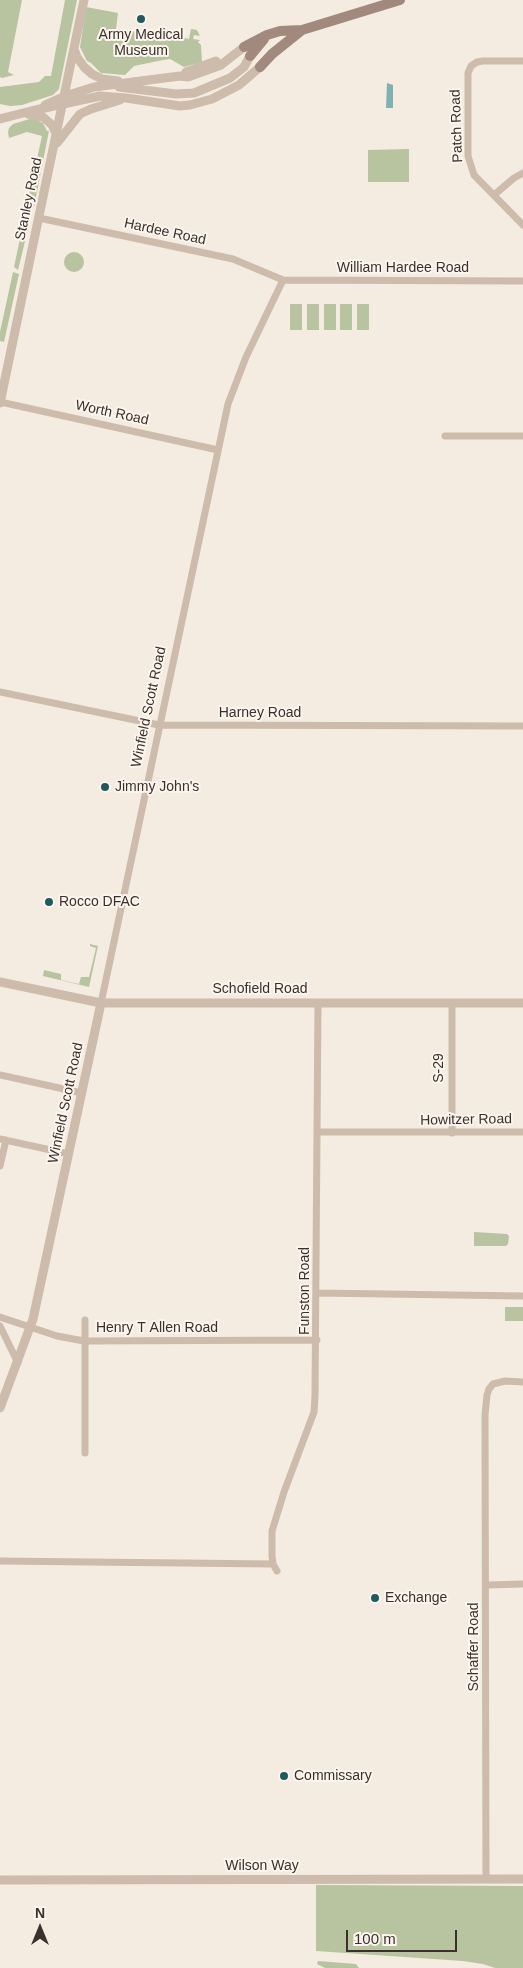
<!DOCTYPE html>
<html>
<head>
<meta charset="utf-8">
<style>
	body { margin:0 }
	#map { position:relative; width:523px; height:1968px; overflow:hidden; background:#f4ebe1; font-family:Arial,sans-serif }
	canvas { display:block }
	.north { position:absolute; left:15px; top:1903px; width:50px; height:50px; -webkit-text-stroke:4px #fbf5ee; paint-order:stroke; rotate:0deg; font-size:14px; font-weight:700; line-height:20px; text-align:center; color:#3b302b }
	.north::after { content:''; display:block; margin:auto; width:18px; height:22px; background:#3b302b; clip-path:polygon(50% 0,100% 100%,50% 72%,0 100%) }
	.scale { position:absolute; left:346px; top:1930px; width:111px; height:22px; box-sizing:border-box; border:2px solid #3b302b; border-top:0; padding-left:6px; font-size:15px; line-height:18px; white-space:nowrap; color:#3b302b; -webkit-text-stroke:4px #fbf5ee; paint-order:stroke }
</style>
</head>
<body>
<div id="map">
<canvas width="523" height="1968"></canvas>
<div class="north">N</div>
<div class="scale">100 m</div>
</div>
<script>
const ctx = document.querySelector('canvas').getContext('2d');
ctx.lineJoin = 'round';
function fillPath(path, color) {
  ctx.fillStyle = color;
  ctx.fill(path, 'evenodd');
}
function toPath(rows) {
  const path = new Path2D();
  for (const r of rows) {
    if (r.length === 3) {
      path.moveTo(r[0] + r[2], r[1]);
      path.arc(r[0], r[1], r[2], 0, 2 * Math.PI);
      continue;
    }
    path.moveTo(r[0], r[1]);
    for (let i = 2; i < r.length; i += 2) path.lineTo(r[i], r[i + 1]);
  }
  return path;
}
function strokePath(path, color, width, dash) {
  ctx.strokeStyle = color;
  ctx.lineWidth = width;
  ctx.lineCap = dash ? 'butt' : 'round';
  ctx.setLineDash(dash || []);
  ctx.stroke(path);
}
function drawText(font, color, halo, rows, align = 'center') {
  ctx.font = font + ' Arial,sans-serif';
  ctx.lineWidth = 4;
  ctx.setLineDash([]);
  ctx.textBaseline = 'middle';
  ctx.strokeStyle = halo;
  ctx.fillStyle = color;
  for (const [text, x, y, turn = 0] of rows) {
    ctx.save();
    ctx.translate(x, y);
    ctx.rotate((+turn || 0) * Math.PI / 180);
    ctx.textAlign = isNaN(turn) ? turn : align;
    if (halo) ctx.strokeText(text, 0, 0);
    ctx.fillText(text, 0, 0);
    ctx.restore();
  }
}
fillPath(toPath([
	[0,0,22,0,8,72,14,75,2,78,0,77],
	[65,0,77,0,59,89,53,95,22,105,10,106,0,104,0,87,39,82,45,76,51,76],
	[86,7,118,13,116,29,161,35,162,33,189,39,191,29,197,30,200,36,194,35,193,39,200,40,198,42,201,45,202,62,184,67,170,59,163,60,134,66,125,75,101,73,91,63,87,61,80,47],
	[33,118,43,123,47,131,49,131,34,207,30,210,26,209,42,136,27,132,9,138,8,132,9,128,13,124],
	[409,149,409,182,368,182,368,150],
	[24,220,29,223,29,225,18,270,14,267],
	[74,262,10],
	[13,272,19,274,4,342,0,341,0,332],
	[290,304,302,304,302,330,290,330],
	[307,304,319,304,319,330,307,330],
	[324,304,336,304,336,330,324,330],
	[340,304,352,304,352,330,340,330],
	[357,304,369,304,369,330,357,330],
	[90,944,98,946,89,987,43,976,44,970,61,974,61,980,79,984,81,977,89,977,96,948,90,946],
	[474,1232,507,1234,509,1236,508,1244,506,1246,474,1246],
	[505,1307,523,1307,523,1321,505,1321],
	[316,1885,523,1886,523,1968,495,1968,483,1964,463,1961,316,1951],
	[318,1961,356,1964,359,1968,325,1968,317,1964]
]), '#b8c4a0');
fillPath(toPath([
	[387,83,393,85,393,108,386,108]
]), '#7fb0b2');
strokePath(toPath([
	[523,61,483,61,477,62,471,66,468,73,468,156,474,175,523,225],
	[494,195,514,178,523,173],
	[39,218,233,259,283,280,523,281],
	[0,402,218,450],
	[445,436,523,436],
	[0,692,159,725,523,726],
	[101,1003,228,404,246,357,283,280],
	[452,1003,452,1133],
	[0,1075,82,1093],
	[318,1132,523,1132],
	[0,1139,69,1154],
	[0,1166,6,1140],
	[317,1293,523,1296],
	[0,1317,57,1336,84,1341,317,1340],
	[85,1320,85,1453],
	[0,1326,18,1363],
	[0,1561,273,1564],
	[277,1571,273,1564,272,1556,272,1531,284,1492,314,1412,315,1396,318,1003],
	[487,1585,523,1584],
	[486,1879,485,1415,487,1395,489,1389,493,1384,505,1381,523,1382]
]), '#cdbbac', 7);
strokePath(toPath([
	[74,49,77,57,84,67,92,74,102,79,118,81],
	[186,72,216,61],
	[119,87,176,94,194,93,230,78,244,67,250,56],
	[45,105,65,96,94,87,180,76,188,77,221,65,244,47],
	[28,114,43,117,52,125,57,135],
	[0,119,31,111,100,96,126,98,180,106,190,105,212,99,239,85,260,67],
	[57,143,80,114,91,109,120,100],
	[0,403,84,0],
	[0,982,101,1003,523,1003],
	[0,1408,33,1319,101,1003],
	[0,1880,523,1879]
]), '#cdbbac', 9);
strokePath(toPath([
	[244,47,267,35,280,31,302,30,400,0],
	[250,56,264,39],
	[260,67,272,54,302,30]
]), '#a18a7d', 10);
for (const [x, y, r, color] of [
	[141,19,5,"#1f5a5e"],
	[105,787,5,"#1f5a5e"],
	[49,902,5,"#1f5a5e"],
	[375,1598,5,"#1f5a5e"],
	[284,1776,5,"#1f5a5e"]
]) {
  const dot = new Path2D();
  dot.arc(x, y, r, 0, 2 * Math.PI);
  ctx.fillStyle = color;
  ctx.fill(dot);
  strokePath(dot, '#fbf5ee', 2);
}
drawText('14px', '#3b302b', '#fbf5ee', [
	["Army Medical",141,35,"center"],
	["Museum",141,51,"center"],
	["Jimmy John's",115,787],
	["Rocco DFAC",59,902],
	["Exchange",385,1598],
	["Commissary",294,1776]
], 'left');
drawText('14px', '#3b302b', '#fbf5ee', [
	["Patch Road",457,126,-92],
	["Stanley Road",29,199,-78],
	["Hardee Road",165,232,12],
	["William Hardee Road",403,268],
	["Worth Road",112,413,12],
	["Winfield Scott Road",149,707,-78],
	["Harney Road",260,713],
	["Schofield Road",260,989],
	["S-29",439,1068,-90],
	["Winfield Scott Road",66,1103,-78],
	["Howitzer Road",466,1120,-1],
	["Funston Road",305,1291,-90],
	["Henry T Allen Road",157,1328],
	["Schaffer Road",474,1647,-90],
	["Wilson Way",262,1866]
]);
</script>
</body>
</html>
